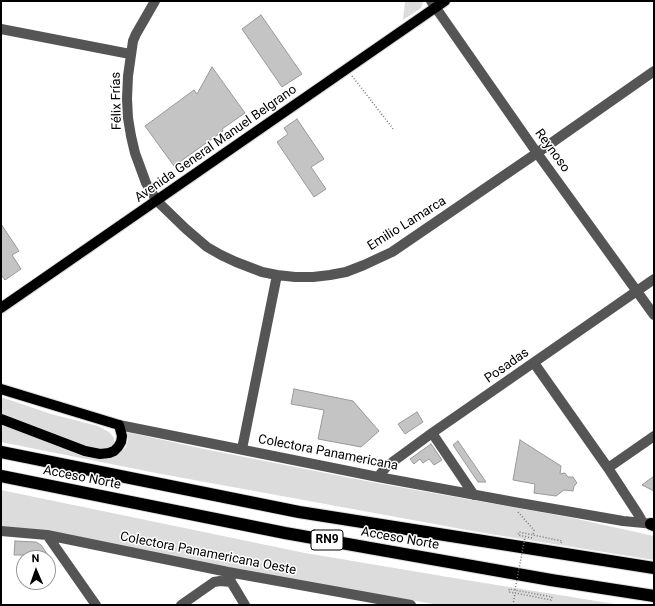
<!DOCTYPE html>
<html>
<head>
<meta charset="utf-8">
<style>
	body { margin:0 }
	#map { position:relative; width:655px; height:606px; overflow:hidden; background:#fff; font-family:Roboto,sans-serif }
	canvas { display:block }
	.frame { position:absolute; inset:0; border:2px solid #000; pointer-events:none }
	.north { position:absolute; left:16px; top:550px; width:40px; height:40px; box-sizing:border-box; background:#fff; border:1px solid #999; border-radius:50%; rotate:358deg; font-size:11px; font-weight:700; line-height:16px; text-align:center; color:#000 }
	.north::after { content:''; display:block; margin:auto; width:14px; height:18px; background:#000; clip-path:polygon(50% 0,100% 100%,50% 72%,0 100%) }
</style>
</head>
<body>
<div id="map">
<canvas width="655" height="606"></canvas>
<div class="frame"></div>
<div class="north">N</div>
</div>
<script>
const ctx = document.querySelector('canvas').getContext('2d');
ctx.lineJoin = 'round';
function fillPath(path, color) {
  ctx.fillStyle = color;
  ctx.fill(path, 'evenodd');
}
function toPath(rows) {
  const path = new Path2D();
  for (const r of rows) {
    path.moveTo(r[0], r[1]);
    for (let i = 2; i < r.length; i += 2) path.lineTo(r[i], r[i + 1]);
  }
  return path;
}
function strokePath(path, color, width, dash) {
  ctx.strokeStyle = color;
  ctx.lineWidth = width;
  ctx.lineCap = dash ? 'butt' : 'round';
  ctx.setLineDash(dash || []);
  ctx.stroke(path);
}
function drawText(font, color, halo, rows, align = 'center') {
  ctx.font = font + ' Roboto,sans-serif';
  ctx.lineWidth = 3;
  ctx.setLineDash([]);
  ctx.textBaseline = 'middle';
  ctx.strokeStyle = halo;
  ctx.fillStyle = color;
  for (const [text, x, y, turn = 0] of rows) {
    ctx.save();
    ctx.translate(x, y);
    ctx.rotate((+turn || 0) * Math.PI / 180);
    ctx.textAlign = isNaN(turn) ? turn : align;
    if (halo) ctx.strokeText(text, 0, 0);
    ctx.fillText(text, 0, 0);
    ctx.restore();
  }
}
fillPath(toPath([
	[405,1,423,1,423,2,421,8,403,20],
	[1,397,51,414,98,426,109,432,114,438,114,443,112,446,108,448,102,449,88,447,1,413],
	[1,422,105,458,114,456,120,453,126,447,128,440,127,432,204,449,371,482,568,517,654,536,654,560,478,532,156,473,1,442],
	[1,490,305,553,466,580,621,605,439,605,1,529]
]), '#dcdcdc');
const building = toPath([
	[261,15,302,74,282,87,242,29,261,15],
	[212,67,245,113,222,129,223,131,174,166,145,126,194,90,197,94,212,67],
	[297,119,324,159,311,167,326,189,314,197,277,142,288,134,284,128,297,119],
	[1,224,19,251,12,255,21,269,5,280,1,275,1,224],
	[294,389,353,401,379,431,361,447,318,439,324,410,291,404,294,389],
	[417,412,423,422,405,434,398,424,417,412],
	[520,440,561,466,560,474,565,473,568,477,573,477,577,483,574,486,573,491,564,490,556,496,534,493,535,484,513,480,520,440],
	[458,441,486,482,478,482,453,445,458,441],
	[431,444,442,460,434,465,429,459,423,463,420,459,414,464,410,459,431,444],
	[654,476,654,491,642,485,654,476],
	[15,541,36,542,41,545,50,558,31,558,28,555,14,555,15,541]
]);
fillPath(building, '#c4c4c4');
strokePath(building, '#999', 1);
const major = toPath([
	[1,308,445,1],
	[1,389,119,425,122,436,121,442,118,447,114,451,109,453,100,454,85,451,1,419]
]);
const highway = toPath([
	[1,452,299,512,654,568],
	[1,476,285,533,551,580,654,596],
	[651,524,654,525]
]);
strokePath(major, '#dbdbdb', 12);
strokePath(highway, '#dbdbdb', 14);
strokePath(toPath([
	[352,76,394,130],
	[518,512,534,530,533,535,562,541,561,543],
	[532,538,518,535,519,532,533,535],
	[513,605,515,593,551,600,552,597,509,589,509,592,515,593]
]), '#777', 1.5, [1, 2]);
strokePath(toPath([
	[155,1,136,34,133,41,128,76,127,99,128,118,131,136,135,153,146,183,157,201,186,229,207,247,221,255,236,262,262,272,277,275,295,277,313,277,330,275,346,272,364,265,392,252,537,153,654,71],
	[431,1,537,153,654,315],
	[1,29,130,54],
	[534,363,608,468,638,514,643,523],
	[119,425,378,477,514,502,623,521,654,524],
	[432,433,474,495],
	[242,449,277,275],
	[608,468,654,436],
	[378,477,387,466,432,433,654,279],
	[1,531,47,535,228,572,411,605],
	[47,535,96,605],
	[230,576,231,582,236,590,245,605],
	[181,605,214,582,220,581,231,582]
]), '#555', 10);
strokePath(major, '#000', 10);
strokePath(highway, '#000', 12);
strokePath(toPath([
	[515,590,525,537]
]), '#777', 1.5, [1, 2]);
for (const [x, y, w] of [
	[327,540,32]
]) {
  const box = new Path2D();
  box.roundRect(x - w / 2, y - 10, w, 20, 3);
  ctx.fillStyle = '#fff';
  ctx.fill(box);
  strokePath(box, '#000', 1);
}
drawText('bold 12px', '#000', null, [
	["RN9",327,540]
]);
drawText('13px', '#000', '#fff', [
	["Félix Frías",117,101,-91],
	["Avenida General Manuel Belgrano",216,144,-35],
	["Reynoso",552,151,54],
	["Emilio Lamarca",407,224,-32],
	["Posadas",507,366,-35],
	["Colectora Panamericana",328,453,11],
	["Acceso Norte",82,478,11],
	["Acceso Norte",400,539,10],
	["Colectora Panamericana Oeste",208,554,11]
]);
</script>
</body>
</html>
